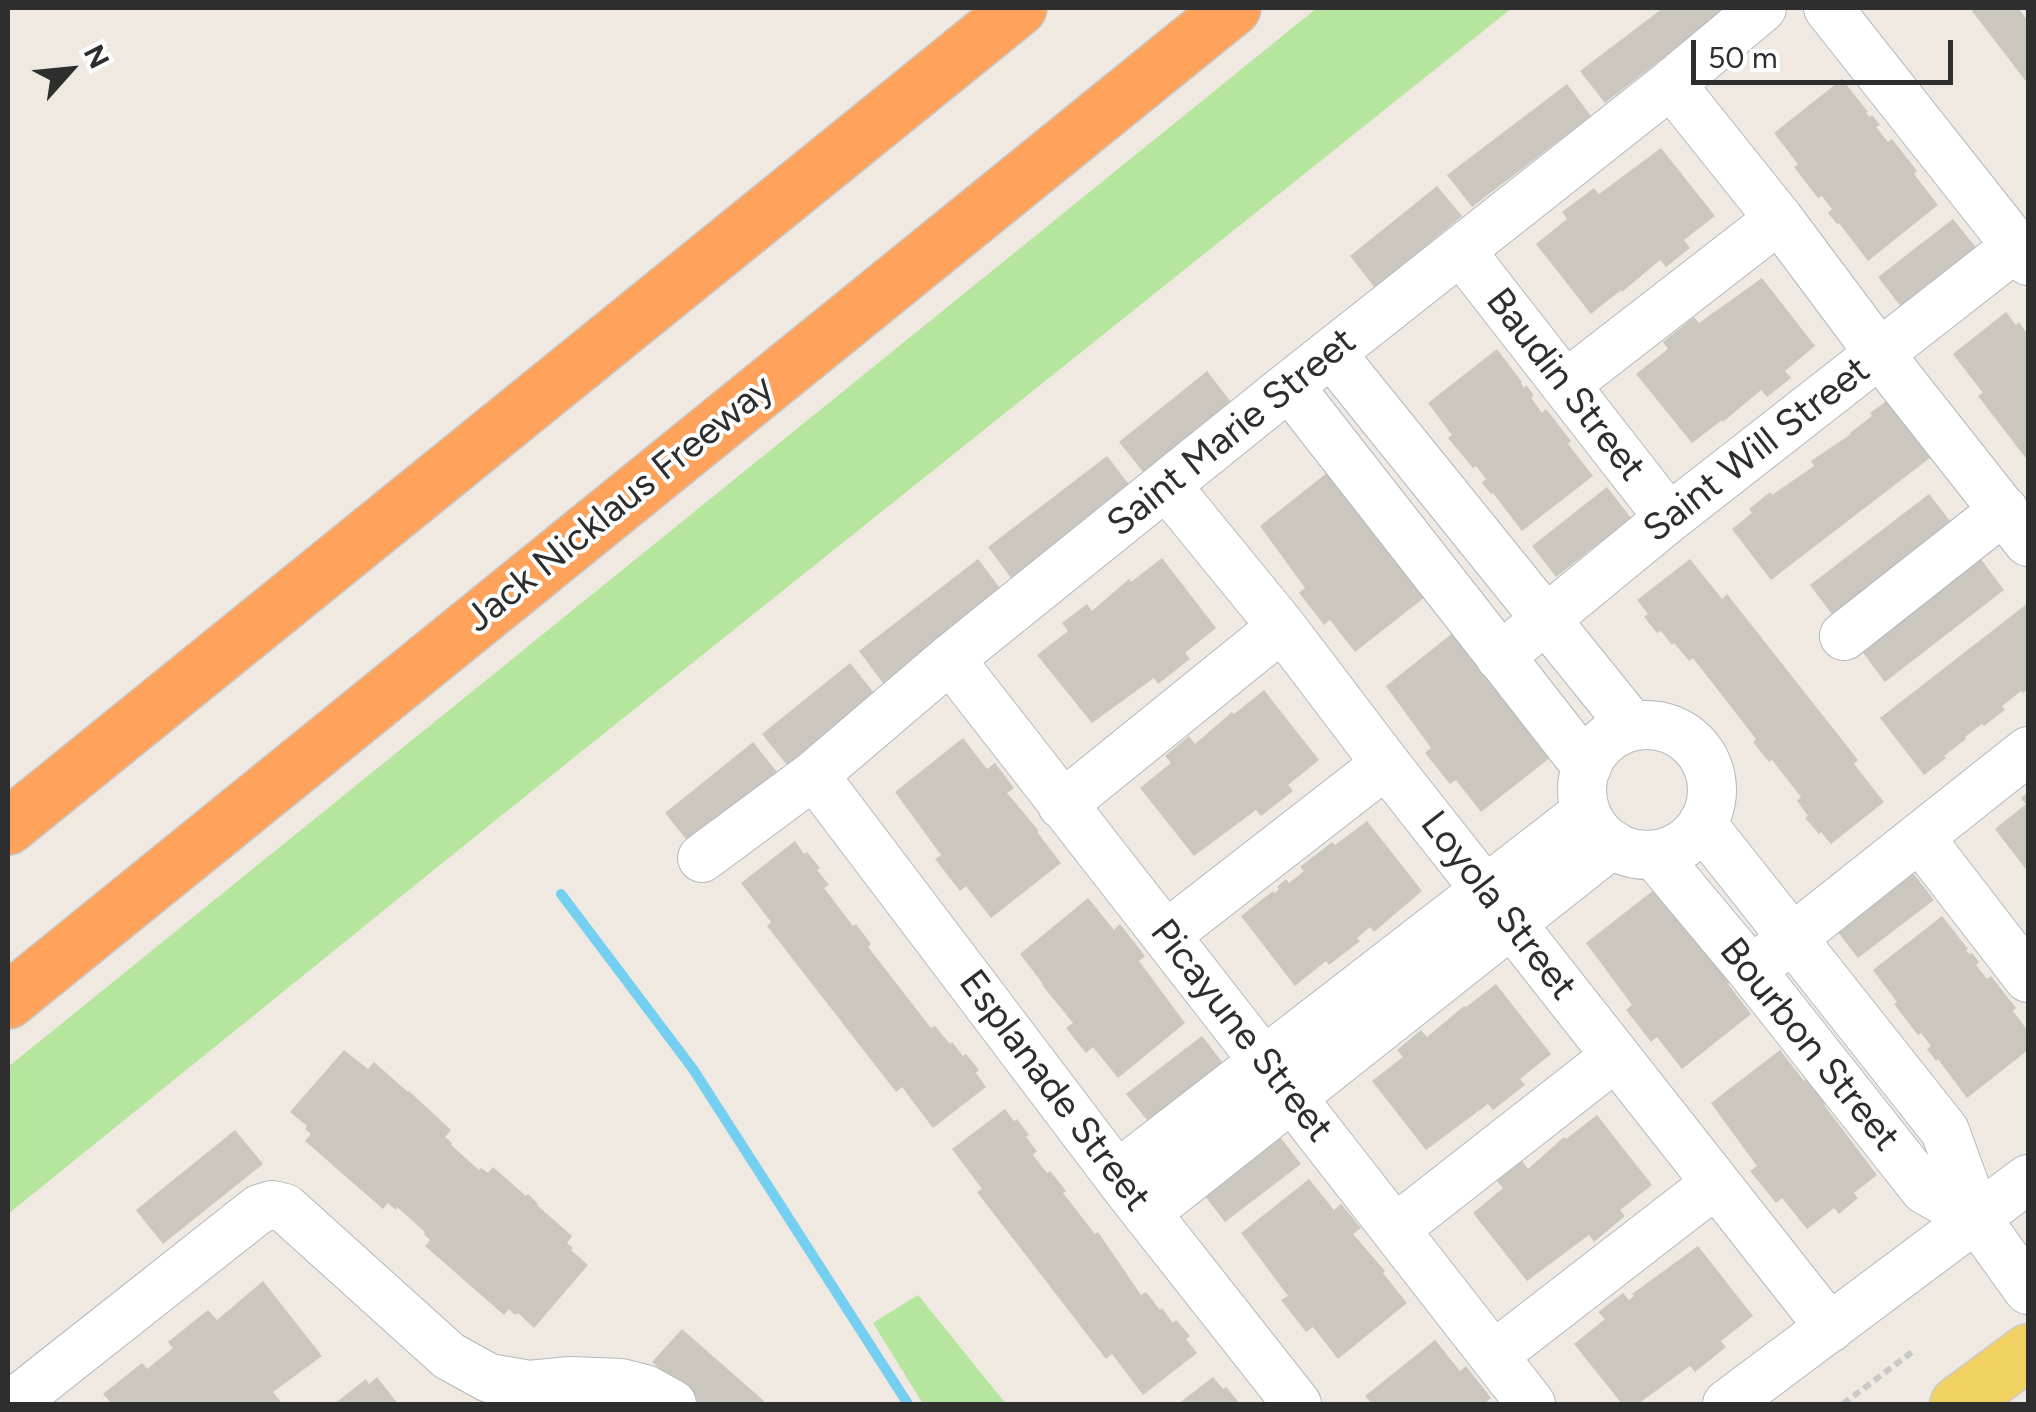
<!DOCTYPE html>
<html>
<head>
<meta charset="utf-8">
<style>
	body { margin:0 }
	#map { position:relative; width:2036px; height:1412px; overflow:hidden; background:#efe9e1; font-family:Figtree,sans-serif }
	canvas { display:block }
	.frame { position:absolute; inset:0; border:10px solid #2e2e2e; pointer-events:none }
	.north { position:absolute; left:20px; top:20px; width:100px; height:100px; -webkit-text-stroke:8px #fff; paint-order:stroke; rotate:63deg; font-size:28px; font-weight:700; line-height:40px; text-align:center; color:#2e2e2e }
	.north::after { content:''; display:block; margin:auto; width:35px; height:45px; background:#2e2e2e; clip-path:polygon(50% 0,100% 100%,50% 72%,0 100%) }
	.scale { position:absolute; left:1691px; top:40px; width:262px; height:45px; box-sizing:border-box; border:5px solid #2e2e2e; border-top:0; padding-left:12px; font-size:30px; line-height:35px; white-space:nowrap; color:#2e2e2e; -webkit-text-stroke:8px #fff; paint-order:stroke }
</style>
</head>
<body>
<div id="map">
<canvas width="2036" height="1412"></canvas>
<div class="frame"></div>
<div class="north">N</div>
<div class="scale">50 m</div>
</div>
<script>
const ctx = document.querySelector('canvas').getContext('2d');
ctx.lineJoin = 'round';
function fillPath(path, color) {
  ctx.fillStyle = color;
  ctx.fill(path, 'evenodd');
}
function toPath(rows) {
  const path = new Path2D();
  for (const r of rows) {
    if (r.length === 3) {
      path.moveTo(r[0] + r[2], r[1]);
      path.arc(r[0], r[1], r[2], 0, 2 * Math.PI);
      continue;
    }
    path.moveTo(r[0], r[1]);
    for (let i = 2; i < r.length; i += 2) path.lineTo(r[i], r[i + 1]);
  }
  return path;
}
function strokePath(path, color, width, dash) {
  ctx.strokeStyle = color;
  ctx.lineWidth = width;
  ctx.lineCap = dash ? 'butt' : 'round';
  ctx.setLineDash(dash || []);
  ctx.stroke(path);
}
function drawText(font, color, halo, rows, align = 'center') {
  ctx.font = font + ' Figtree,sans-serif';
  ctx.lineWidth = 8;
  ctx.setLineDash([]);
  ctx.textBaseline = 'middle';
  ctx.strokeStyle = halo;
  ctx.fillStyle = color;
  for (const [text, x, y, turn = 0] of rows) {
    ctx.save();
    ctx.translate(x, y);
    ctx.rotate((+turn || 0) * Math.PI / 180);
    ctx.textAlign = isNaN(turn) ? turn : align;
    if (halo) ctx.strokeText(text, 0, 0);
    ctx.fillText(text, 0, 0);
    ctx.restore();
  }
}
fillPath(toPath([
	[1317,8,1512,8,487,827,8,1214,8,1067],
	[918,1295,1006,1404,923,1404,873,1323]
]), '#b6e59e');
strokePath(toPath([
	[561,894,693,1069,908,1404]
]), '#75cff0', 10);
fillPath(toPath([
	[1663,8,1721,8,1724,11,1605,103,1580,71],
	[1976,8,2018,8,2028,21,2028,84,1972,11],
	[1842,79,1868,112,1866,113,1870,117,1872,115,1880,125,1876,127,1888,142,1892,139,1917,171,1914,174,1938,205,1868,261,1839,223,1837,224,1828,213,1832,209,1822,196,1818,198,1794,167,1798,164,1774,133],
	[1567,84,1591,116,1472,207,1447,175],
	[1661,148,1715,216,1684,240,1690,248,1666,267,1660,260,1622,292,1621,290,1591,314,1536,244,1567,219,1562,212,1594,188,1599,194],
	[1437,186,1462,216,1375,288,1350,256],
	[1953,219,1978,250,1902,308,1878,277],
	[1762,278,1815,346,1785,371,1791,378,1767,397,1761,390,1723,422,1722,420,1692,443,1636,374,1668,349,1663,342,1694,317,1699,323],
	[2006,312,2016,325,2019,322,2028,335,2028,461,1978,396,1983,393,1953,354],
	[1497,349,1522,382,1521,383,1524,388,1526,385,1534,395,1531,398,1542,413,1546,409,1571,441,1568,444,1593,476,1522,531,1493,493,1491,494,1482,483,1486,479,1476,466,1473,468,1448,438,1452,435,1428,403],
	[1207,371,1231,402,1144,473,1119,442],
	[1892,397,1935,454,1771,580,1732,529,1752,513,1749,509,1770,492,1772,495,1814,466,1811,461,1851,434,1850,433,1872,416,1870,413],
	[1107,456,1131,487,1012,579,988,547],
	[1328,472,1425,597,1355,652,1330,620,1324,625,1299,593,1305,588,1260,526],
	[1607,487,1631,518,1556,577,1532,546],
	[1929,494,1954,526,1834,617,1810,585],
	[1162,558,1216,628,1185,653,1190,659,1158,684,1154,678,1092,723,1037,655,1068,631,1062,623,1087,604,1092,611,1129,579,1131,582],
	[1980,558,2004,590,1885,682,1861,650],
	[978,559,1002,591,883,683,859,651],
	[1690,559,1722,599,1727,594,1858,760,1854,764,1884,802,1831,844,1821,832,1819,834,1805,818,1808,816,1797,801,1801,797,1772,760,1769,762,1753,742,1756,739,1693,658,1689,661,1674,643,1672,645,1661,631,1657,633,1644,617,1648,614,1637,600],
	[2028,603,2028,689,2023,693,2021,691,2002,706,2005,710,1984,726,1982,724,1965,737,1966,739,1944,756,1946,758,1924,775,1880,718],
	[1454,632,1551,757,1481,812,1456,780,1450,784,1425,753,1431,748,1386,686],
	[850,663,875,694,787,765,762,734],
	[1264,690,1319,760,1288,785,1293,791,1261,816,1256,810,1194,856,1140,788,1171,763,1165,756,1189,736,1195,744,1232,712,1234,714],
	[963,738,987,769,995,763,1014,788,1007,793,1039,831,1037,832,1061,863,991,918,966,886,960,891,935,859,941,855,895,792],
	[753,742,777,772,690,844,665,813],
	[2028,792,2028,872,1995,829,2026,804,2021,798],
	[1367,821,1422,891,1374,932,1370,927,1357,938,1360,941,1329,965,1326,961,1295,986,1241,916,1273,891,1275,893,1279,889,1277,887,1286,879,1289,883,1304,871,1300,867,1332,842,1335,845],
	[795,841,804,854,807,852,820,868,817,870,829,885,824,888,853,926,856,924,871,944,868,947,931,1028,935,1026,950,1044,952,1042,963,1056,966,1054,979,1070,976,1073,986,1087,933,1128,902,1087,896,1092,767,926,771,922,741,883],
	[1909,868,1934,900,1858,958,1834,927],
	[1655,889,1730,982,1728,984,1751,1014,1682,1069,1657,1037,1651,1042,1626,1010,1632,1005,1586,943],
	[1088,898,1114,930,1120,924,1145,956,1139,961,1185,1023,1118,1078,1093,1047,1086,1053,1066,1028,1073,1023,1042,985,1043,984,1020,954],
	[1942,916,1968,949,1966,950,1969,954,1972,953,1979,962,1976,965,1987,979,1991,976,2016,1008,2013,1011,2028,1031,2028,1050,1967,1098,1938,1059,1936,1061,1927,1049,1931,1046,1921,1033,1918,1035,1894,1004,1897,1002,1873,970],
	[1496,984,1551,1054,1520,1079,1525,1085,1493,1110,1488,1104,1426,1150,1372,1081,1403,1057,1397,1050,1421,1030,1427,1037,1464,1006,1466,1007],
	[1202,1036,1226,1067,1151,1125,1126,1094],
	[344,1050,368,1069,374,1062,408,1092,409,1091,451,1130,445,1137,452,1143,451,1145,479,1170,481,1168,488,1173,493,1167,526,1196,528,1194,538,1204,537,1205,572,1236,567,1243,573,1248,571,1250,588,1265,534,1328,518,1313,515,1315,509,1309,504,1315,425,1246,430,1240,424,1234,425,1232,397,1207,396,1210,388,1203,383,1209,305,1141,311,1134,305,1129,307,1126,290,1112],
	[1780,1050,1804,1081,1812,1075,1831,1099,1824,1105,1877,1175,1854,1193,1858,1198,1839,1214,1834,1208,1807,1229,1782,1198,1776,1203,1750,1171,1757,1166,1711,1103],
	[1005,1109,1014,1121,1017,1119,1029,1135,1026,1137,1037,1151,1033,1155,1047,1173,1050,1171,1066,1191,1063,1193,1095,1234,1098,1232,1141,1295,1146,1292,1160,1310,1162,1308,1173,1323,1176,1320,1190,1336,1186,1339,1197,1353,1143,1395,1112,1354,1106,1359,977,1192,982,1189,952,1149],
	[1597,1115,1652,1185,1620,1210,1625,1216,1594,1242,1589,1235,1527,1281,1473,1213,1503,1188,1497,1181,1522,1161,1528,1169,1564,1137,1566,1139],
	[235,1130,263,1164,163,1244,136,1210],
	[1277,1133,1301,1164,1225,1222,1201,1191],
	[1309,1179,1334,1210,1341,1204,1361,1228,1353,1234,1385,1271,1383,1273,1407,1303,1338,1359,1313,1327,1306,1332,1281,1300,1288,1296,1241,1233],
	[1698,1246,1753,1316,1721,1341,1726,1347,1695,1372,1690,1366,1638,1404,1622,1404,1574,1344,1605,1319,1598,1312,1623,1293,1629,1300,1634,1296,1632,1294],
	[263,1281,322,1356,273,1392,281,1402,277,1404,112,1404,103,1394,142,1363,147,1369,173,1348,168,1342,208,1310,217,1320],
	[682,1329,764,1401,761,1404,701,1404,652,1362],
	[1435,1340,1460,1371,1466,1366,1491,1398,1485,1403,1487,1404,1372,1404,1365,1396],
	[377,1377,398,1404,334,1404,366,1379,369,1384],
	[1213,1377,1223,1389,1226,1387,1240,1404,1178,1404]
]), '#cbc7bf');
const minor = toPath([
	[1828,8,2028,261],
	[1671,84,1779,219,1879,353,2028,542],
	[1461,251,1669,518],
	[1331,353,1632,726],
	[1565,385,1779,219],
	[1289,386,1587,767],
	[1166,485,1282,627,1386,764,1830,1328],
	[1844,636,2004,510],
	[1500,657,1669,518,2017,246],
	[950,659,1531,1404],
	[1647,790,65],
	[814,775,1129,1191,1297,1404],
	[1062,805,1282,627],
	[1702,824,1945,1131,1977,1219,2028,1290],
	[1920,838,2028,978],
	[1655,855,1751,970,1925,1190,1977,1219],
	[702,858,814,775,950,659,1289,386,1671,84,1762,8],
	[1166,935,1386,764],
	[1766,959,2028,751],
	[1117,1175,1586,812],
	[1146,1213,1612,844],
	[1395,1229,1616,1056],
	[1494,1355,1715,1184],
	[12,1404,259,1209,272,1205,285,1208,449,1356,489,1378,529,1385,570,1381,621,1383,645,1389,672,1404],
	[1727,1404,2028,1179]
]);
const major = toPath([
	[1958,1404,2028,1352]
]);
const highway = toPath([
	[8,827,1019,8],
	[8,1001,1233,8]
]);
strokePath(minor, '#b4b7c1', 50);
strokePath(major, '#c9c9c9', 58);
strokePath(highway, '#c9c9c9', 58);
strokePath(toPath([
	[1843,1404,1912,1352]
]), '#c9c9c9', 6, [8, 5]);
strokePath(minor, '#fff', 48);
strokePath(major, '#f2d163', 55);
strokePath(highway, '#ffa35c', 55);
drawText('38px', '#2e2e2e', '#fff', [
	["Baudin Street",1565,385,52],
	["Saint Marie Street",1232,433,-39],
	["Saint Will Street",1757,450,-38],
	["Jack Nicklaus Freeway",620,504,-39],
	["Loyola Street",1498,906,52],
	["Picayune Street",1241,1031,52],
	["Bourbon Street",1809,1045,51],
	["Esplanade Street",1054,1091,53]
]);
</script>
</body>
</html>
